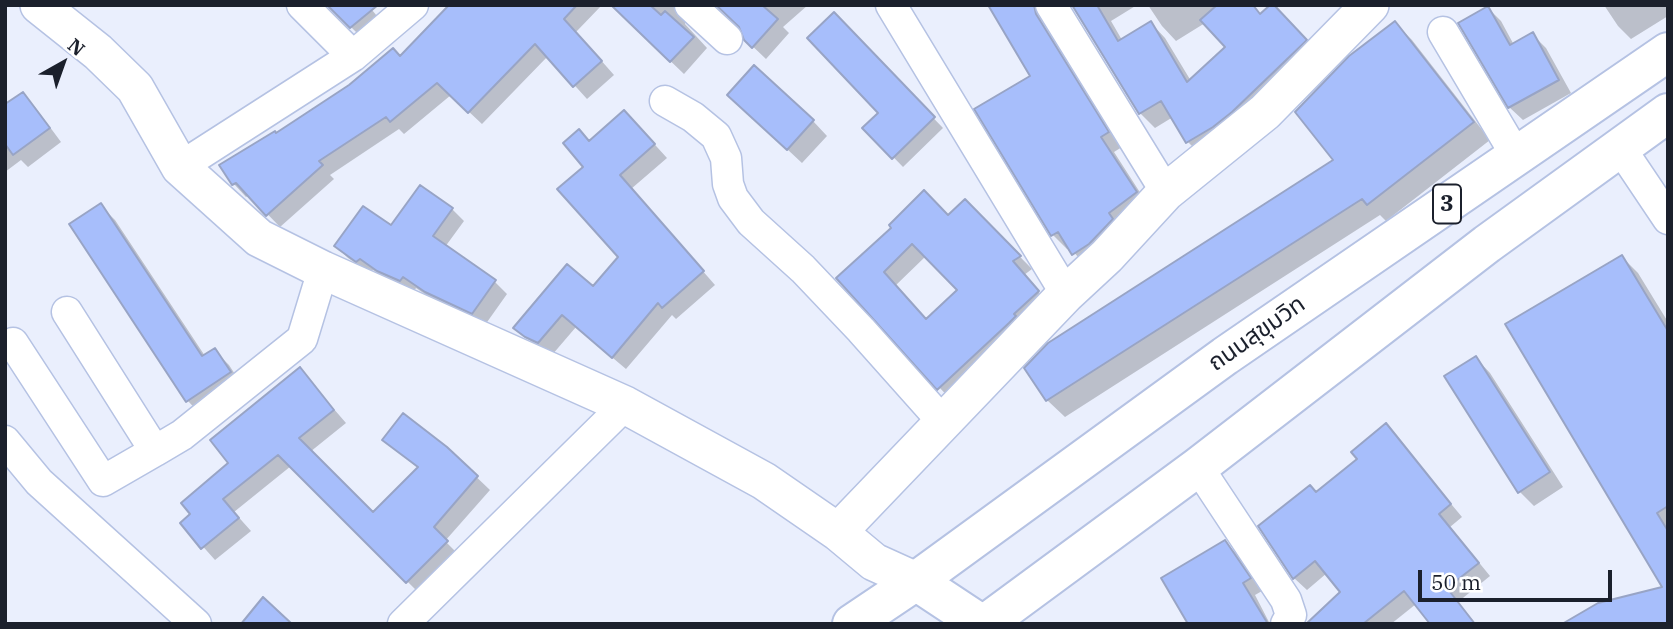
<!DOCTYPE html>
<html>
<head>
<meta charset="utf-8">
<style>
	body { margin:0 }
	#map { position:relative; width:1673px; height:629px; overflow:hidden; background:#eaeffd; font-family:"IBM Plex Serif",serif }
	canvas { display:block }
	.frame { position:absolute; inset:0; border:7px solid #1b202c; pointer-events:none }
	.north { position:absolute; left:28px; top:28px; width:70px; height:70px; -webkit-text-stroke:5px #fff; paint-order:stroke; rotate:40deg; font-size:19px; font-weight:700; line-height:28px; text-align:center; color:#1b202c }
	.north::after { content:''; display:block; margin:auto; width:24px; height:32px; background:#1b202c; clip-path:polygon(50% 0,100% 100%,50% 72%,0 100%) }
	.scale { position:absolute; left:1418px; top:570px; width:194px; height:32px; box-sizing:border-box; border:4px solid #1b202c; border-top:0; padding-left:9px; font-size:21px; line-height:24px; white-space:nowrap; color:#1b202c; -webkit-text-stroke:5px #fff; paint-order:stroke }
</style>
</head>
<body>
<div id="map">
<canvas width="1673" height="629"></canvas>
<div class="frame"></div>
<div class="north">N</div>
<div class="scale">50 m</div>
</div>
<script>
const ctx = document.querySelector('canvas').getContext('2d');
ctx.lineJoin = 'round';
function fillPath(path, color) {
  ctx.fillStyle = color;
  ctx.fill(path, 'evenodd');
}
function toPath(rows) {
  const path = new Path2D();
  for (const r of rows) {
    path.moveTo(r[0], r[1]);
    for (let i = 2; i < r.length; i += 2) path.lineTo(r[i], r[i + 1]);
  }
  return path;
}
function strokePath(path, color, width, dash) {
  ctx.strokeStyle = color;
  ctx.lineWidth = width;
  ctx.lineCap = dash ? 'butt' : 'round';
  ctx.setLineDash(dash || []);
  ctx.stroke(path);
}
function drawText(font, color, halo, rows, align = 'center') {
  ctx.font = font + ' "IBM Plex Serif","Noto Sans Thai",serif';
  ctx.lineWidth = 5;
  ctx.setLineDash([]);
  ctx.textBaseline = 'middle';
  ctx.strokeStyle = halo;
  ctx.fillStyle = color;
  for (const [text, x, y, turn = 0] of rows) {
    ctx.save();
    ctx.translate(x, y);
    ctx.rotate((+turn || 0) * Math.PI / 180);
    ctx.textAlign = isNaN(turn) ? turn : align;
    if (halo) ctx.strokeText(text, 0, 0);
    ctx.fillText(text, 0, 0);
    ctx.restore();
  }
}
fillPath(toPath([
	[329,5,368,5,381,21,361,37],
	[452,5,602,5,576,32,614,75,587,99,548,56,482,124,451,95,404,134,399,129,330,175,334,179,280,227,249,195,246,197,234,184,276,134,400,58],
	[612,5,690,5,685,14,685,24,707,48,684,74],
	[718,5,808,5,783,27,789,33,766,59,746,40,745,33],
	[989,5,1055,5,1122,147,1114,152,1150,208,1088,268,1070,248,1067,249,1053,235,1032,76],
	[1074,5,1137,5,1111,21,1122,40,1151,23,1165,38,1191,81,1227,47,1205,23,1176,41,1162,26,1148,5,1252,5,1261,16,1287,20,1320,55,1202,156,1188,142,1173,117,1155,128,1140,113],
	[1604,5,1668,5,1668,16,1631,39,1618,26],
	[1488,8,1501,21,1514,45,1533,35,1546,48,1571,93,1523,120,1509,107],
	[834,15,943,128,903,167,865,128,880,113],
	[1395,23,1412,40,1490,140,1386,221,1380,215,1065,417,1047,400,1335,161],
	[22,94,35,107,61,142,28,167,21,160,5,172,5,107],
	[744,109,813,121,827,136,802,163],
	[637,125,667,158,631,189,715,285,676,319,672,315,626,369,576,327,552,355,540,350,516,327,593,289,620,257,585,167,590,143],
	[965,201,1032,269,1024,275,1051,306,952,401,838,278,894,228,948,218],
	[926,256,959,290,927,320,895,286],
	[101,206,115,220,205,356,214,350,229,365,244,388,202,416,188,401,72,225],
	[452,209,464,221,445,247,495,282,507,294,485,325,439,304,416,288,413,293,391,283,373,270,369,273,348,258,336,246],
	[1622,257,1638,273,1668,322,1668,624],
	[1476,358,1490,373,1563,487,1534,506,1520,492],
	[300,370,346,423,310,452,373,515,419,469,384,440,446,448,490,490,445,541,459,555,420,594,291,466,234,512,251,531,215,560,182,523,193,514],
	[1386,426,1462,517,1450,527,1490,576,1458,602,1476,624,1432,624,1416,604,1391,624,1308,624,1342,592,1327,573,1307,590,1294,578,1317,494,1360,459],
	[1225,542,1238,555,1262,591,1255,595,1270,624,1190,624]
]), '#0003');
const building = toPath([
	[327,5,378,5,350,28,327,5],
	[449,5,577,5,564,19,602,61,573,87,535,44,468,113,437,83,390,122,386,117,319,161,323,165,266,216,236,183,232,185,219,165,275,131,276,133,349,85,393,48,400,56,449,5],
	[611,5,650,5,661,15,665,11,694,37,670,62,611,5],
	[716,5,762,5,778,19,752,48,744,40,739,27,716,5],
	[988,5,1034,5,1036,14,1109,132,1101,137,1137,192,1109,213,1113,219,1089,244,1072,255,1058,232,1051,236,974,109,1030,76,988,5],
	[1072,5,1097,5,1118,41,1151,21,1187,82,1225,47,1200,20,1217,5,1253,5,1260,14,1270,5,1274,5,1307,40,1232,112,1213,127,1186,143,1161,101,1139,114,1072,5],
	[1488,6,1510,45,1533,32,1559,80,1508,108,1458,23,1488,6],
	[834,12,935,117,892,159,862,128,878,113,807,38,834,12],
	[1395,21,1474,122,1367,205,1362,199,1046,401,1024,368,1048,343,1333,160,1295,112,1349,56,1395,21],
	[754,65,814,120,787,150,727,95,754,65],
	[23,92,50,128,13,155,5,144,5,104,23,92],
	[624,110,655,144,620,175,704,271,662,308,658,303,612,358,562,315,538,343,525,337,513,328,567,264,593,286,618,257,557,189,583,167,563,143,579,129,589,141,624,110],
	[420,185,453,208,433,236,496,280,472,314,425,292,403,277,400,281,377,271,360,259,356,262,334,246,363,206,391,225,420,185],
	[924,190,948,215,965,199,1021,256,1013,261,1039,291,1014,314,1016,316,1009,323,937,390,836,278,891,228,889,225,924,190],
	[912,244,957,290,926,319,884,272,912,244],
	[101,203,202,356,215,348,231,372,186,402,69,224,101,203],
	[1622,255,1668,331,1668,506,1657,513,1668,531,1668,624,1562,624,1598,603,1662,587,1505,324,1622,255],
	[1476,356,1550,472,1518,493,1444,376,1476,356],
	[300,367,334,410,299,438,373,512,418,467,382,440,403,413,447,447,478,476,434,527,448,541,406,583,278,455,223,499,239,518,201,549,180,523,190,514,181,503,228,463,210,440,300,367],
	[1386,423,1451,504,1439,514,1479,563,1447,588,1475,624,1430,624,1404,591,1363,624,1306,624,1340,592,1315,561,1293,579,1258,526,1310,485,1316,492,1357,459,1351,452,1386,423],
	[1225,540,1251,578,1243,583,1268,624,1188,624,1161,578,1225,540],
	[263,597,292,624,241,624,263,597]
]);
fillPath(building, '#a7befb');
strokePath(building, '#98a4c5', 2);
const minor = toPath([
	[302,5,353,56],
	[690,5,727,39],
	[891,5,1066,294],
	[1051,5,1166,192],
	[1443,32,1517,157],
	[665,101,693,117,716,136,726,158,728,184,733,198,751,222,803,269,861,330,943,422],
	[1619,146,1668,219],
	[180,167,353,56,413,5],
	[67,312,155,451,182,435,302,339,323,270],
	[13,343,103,481,155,451],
	[5,441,39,482,196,624],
	[1198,467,1286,600,1291,615,1286,624],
	[403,624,625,405]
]);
const tertiary = toPath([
	[39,5,98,52,135,88,180,167,259,238,323,270,625,405,764,481,838,532,874,562,916,581],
	[838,532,1066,294,1107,256,1166,192,1265,112,1370,5]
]);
const primary = toPath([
	[916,581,981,624],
	[852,624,916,581,1225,356,1668,52],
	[985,624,1198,467,1487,244,1668,113]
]);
strokePath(minor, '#b5c2e3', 33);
strokePath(tertiary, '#b5c2e3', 40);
strokePath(primary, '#b5c2e3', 42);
strokePath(minor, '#fff', 30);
strokePath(tertiary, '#fff', 37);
strokePath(primary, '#fff', 38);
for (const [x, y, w] of [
	[1447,204,28]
]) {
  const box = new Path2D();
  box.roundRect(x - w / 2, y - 19.5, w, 39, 5);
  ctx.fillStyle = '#fff';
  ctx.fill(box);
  strokePath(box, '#1b202c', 2);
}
drawText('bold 23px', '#1b202c', null, [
	["3",1447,204]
]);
drawText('24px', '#1b202c', '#fff', [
	["ถนนสุขุมวิท",1257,334,-35]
]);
</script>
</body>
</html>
